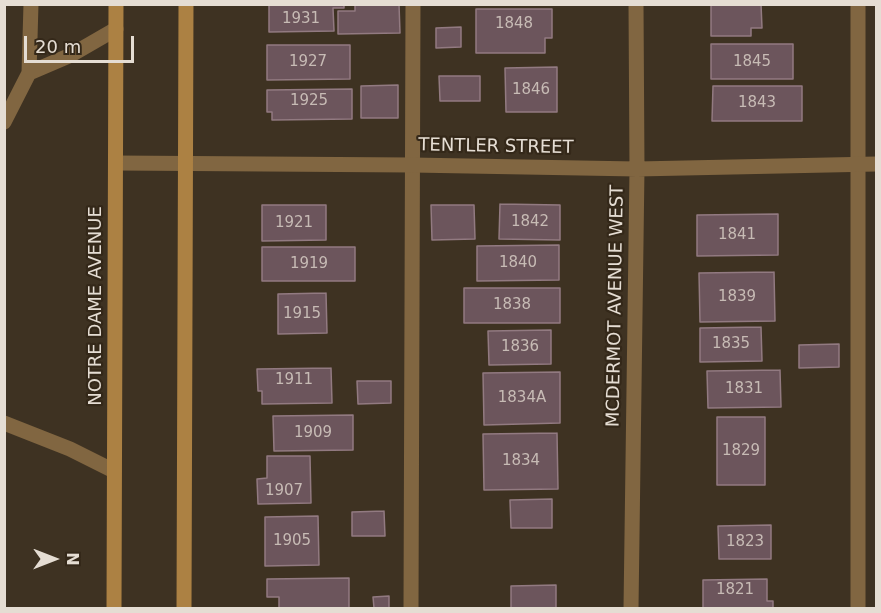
<!DOCTYPE html>
<html>
<head>
<meta charset="utf-8">
<style>
	body { margin:0 }
	#map { position:relative; width:881px; height:613px; overflow:hidden; background:#3e3222; font-family:"DejaVu Sans",sans-serif }
	canvas { display:block }
	.frame { position:absolute; inset:0; border:6px solid #e5ddd3; pointer-events:none }
	.north { position:absolute; left:24px; top:529px; width:60px; height:60px; -webkit-text-stroke:4px #342819; paint-order:stroke; rotate:90deg; font-size:16px; font-weight:700; line-height:24px; text-align:center; color:#e5ddd3 }
	.north::after { content:''; display:block; margin:auto; width:21px; height:27px; background:#e5ddd3; clip-path:polygon(50% 0,100% 100%,50% 72%,0 100%) }
	.scale { position:absolute; left:24px; top:36px; width:110px; height:27px; box-sizing:border-box; border:3px solid #e5ddd3; border-top:0; padding-left:8px; font-size:18px; line-height:21px; white-space:nowrap; color:#e5ddd3; -webkit-text-stroke:4px #342819; paint-order:stroke }
</style>
</head>
<body>
<div id="map">
<canvas width="881" height="613"></canvas>
<div class="frame"></div>
<div class="north">N</div>
<div class="scale">20 m</div>
</div>
<script>
const ctx = document.querySelector('canvas').getContext('2d');
ctx.lineJoin = 'round';
function fillPath(path, color) {
  ctx.fillStyle = color;
  ctx.fill(path, 'evenodd');
}
function toPath(rows) {
  const path = new Path2D();
  for (const r of rows) {
    path.moveTo(r[0], r[1]);
    for (let i = 2; i < r.length; i += 2) path.lineTo(r[i], r[i + 1]);
  }
  return path;
}
function strokePath(path, color, width, dash) {
  ctx.strokeStyle = color;
  ctx.lineWidth = width;
  ctx.lineCap = dash ? 'butt' : 'round';
  ctx.setLineDash(dash || []);
  ctx.stroke(path);
}
function drawText(font, color, halo, rows, align = 'center') {
  ctx.font = font + ' "DejaVu Sans",sans-serif';
  ctx.lineWidth = 4.5;
  ctx.setLineDash([]);
  ctx.textBaseline = 'middle';
  ctx.strokeStyle = halo;
  ctx.fillStyle = color;
  for (const [text, x, y, turn = 0] of rows) {
    ctx.save();
    ctx.translate(x, y);
    ctx.rotate((+turn || 0) * Math.PI / 180);
    ctx.textAlign = isNaN(turn) ? turn : align;
    if (halo) ctx.strokeText(text, 0, 0);
    ctx.fillText(text, 0, 0);
    ctx.restore();
  }
}
const building = toPath([
	[269,4,344,4,344,8,333,8,334,31,269,32,269,4],
	[355,4,399,4,400,33,338,34,338,11,355,11,355,4],
	[711,4,761,4,762,28,751,28,751,36,711,36,711,4],
	[476,9,552,9,552,38,545,38,545,53,476,53,476,9],
	[461,27,461,47,436,48,436,28,461,27],
	[711,44,793,44,793,79,711,79,711,44],
	[267,45,350,45,350,79,267,80,267,45],
	[557,67,557,112,506,112,505,68,557,67],
	[439,76,480,76,480,101,440,101,439,76],
	[398,85,398,118,361,118,361,86,398,85],
	[713,86,802,86,802,121,712,121,713,86],
	[352,89,352,119,272,120,272,112,267,112,267,90,352,89],
	[500,204,560,205,560,240,499,239,500,204],
	[262,205,326,205,326,240,262,241,262,205],
	[431,205,474,205,475,239,432,240,431,205],
	[778,214,778,255,697,256,697,215,778,214],
	[559,245,559,280,477,281,477,246,559,245],
	[262,247,355,247,355,281,262,281,262,247],
	[774,272,775,321,700,322,699,273,774,272],
	[464,288,560,288,560,323,464,323,464,288],
	[326,293,327,333,278,334,278,294,326,293],
	[761,327,762,361,700,362,700,328,761,327],
	[551,330,551,364,489,365,488,331,551,330],
	[839,344,839,367,799,368,799,345,839,344],
	[331,368,332,403,262,404,262,391,258,391,257,369,331,368],
	[780,370,781,407,708,408,707,371,780,370],
	[560,372,560,423,484,425,483,373,560,372],
	[357,381,391,381,391,403,358,404,357,381],
	[353,415,353,450,274,451,273,416,353,415],
	[717,417,765,417,765,485,717,485,717,417],
	[557,433,558,489,484,490,483,434,557,433],
	[267,456,310,456,311,503,258,504,257,479,267,478,267,456],
	[552,499,552,528,511,528,510,500,552,499],
	[384,511,385,536,352,536,352,512,384,511],
	[318,516,319,565,265,566,265,517,318,516],
	[771,525,771,559,719,559,718,526,771,525],
	[349,578,349,608,279,608,279,597,267,597,267,579,349,578],
	[767,579,767,601,773,601,773,608,703,608,703,580,767,579],
	[556,585,556,608,511,608,511,586,556,585],
	[389,596,389,608,374,608,373,597,389,596]
]);
fillPath(building, '#6c555c');
strokePath(building, '#927a81', 1.5);
strokePath(toPath([
	[31,4,29,73,71,55,116,29],
	[4,122,29,73],
	[4,423,70,449,114,471],
	[411,608,413,4],
	[858,608,858,4]
]), '#816641', 15);
strokePath(toPath([
	[116,163,412,165,637,169,876,164],
	[631,608,637,169,636,4]
]), '#816641', 15);
strokePath(toPath([
	[114,608,116,4],
	[184,608,186,4]
]), '#ac8143', 15);
drawText('15px', '#c7bbb5', null, [
	["1931",301,19],
	["1848",514,24],
	["1927",308,62],
	["1845",752,62],
	["1846",531,90],
	["1925",309,101],
	["1843",757,103],
	["1842",530,222],
	["1921",294,223],
	["1841",737,235],
	["1840",518,263],
	["1919",309,264],
	["1839",737,297],
	["1838",512,305],
	["1915",302,314],
	["1835",731,344],
	["1836",520,347],
	["1911",294,380],
	["1831",744,389],
	["1834A",522,398],
	["1909",313,433],
	["1829",741,451],
	["1834",521,461],
	["1907",284,491],
	["1905",292,541],
	["1823",745,542],
	["1821",735,590]
]);
drawText('18px', '#e5ddd3', '#342819', [
	["TENTLER STREET",496,147,1],
	["NOTRE DAME AVENUE",96,306,-90],
	["MCDERMOT AVENUE WEST",616,306,-89]
]);
</script>
</body>
</html>
